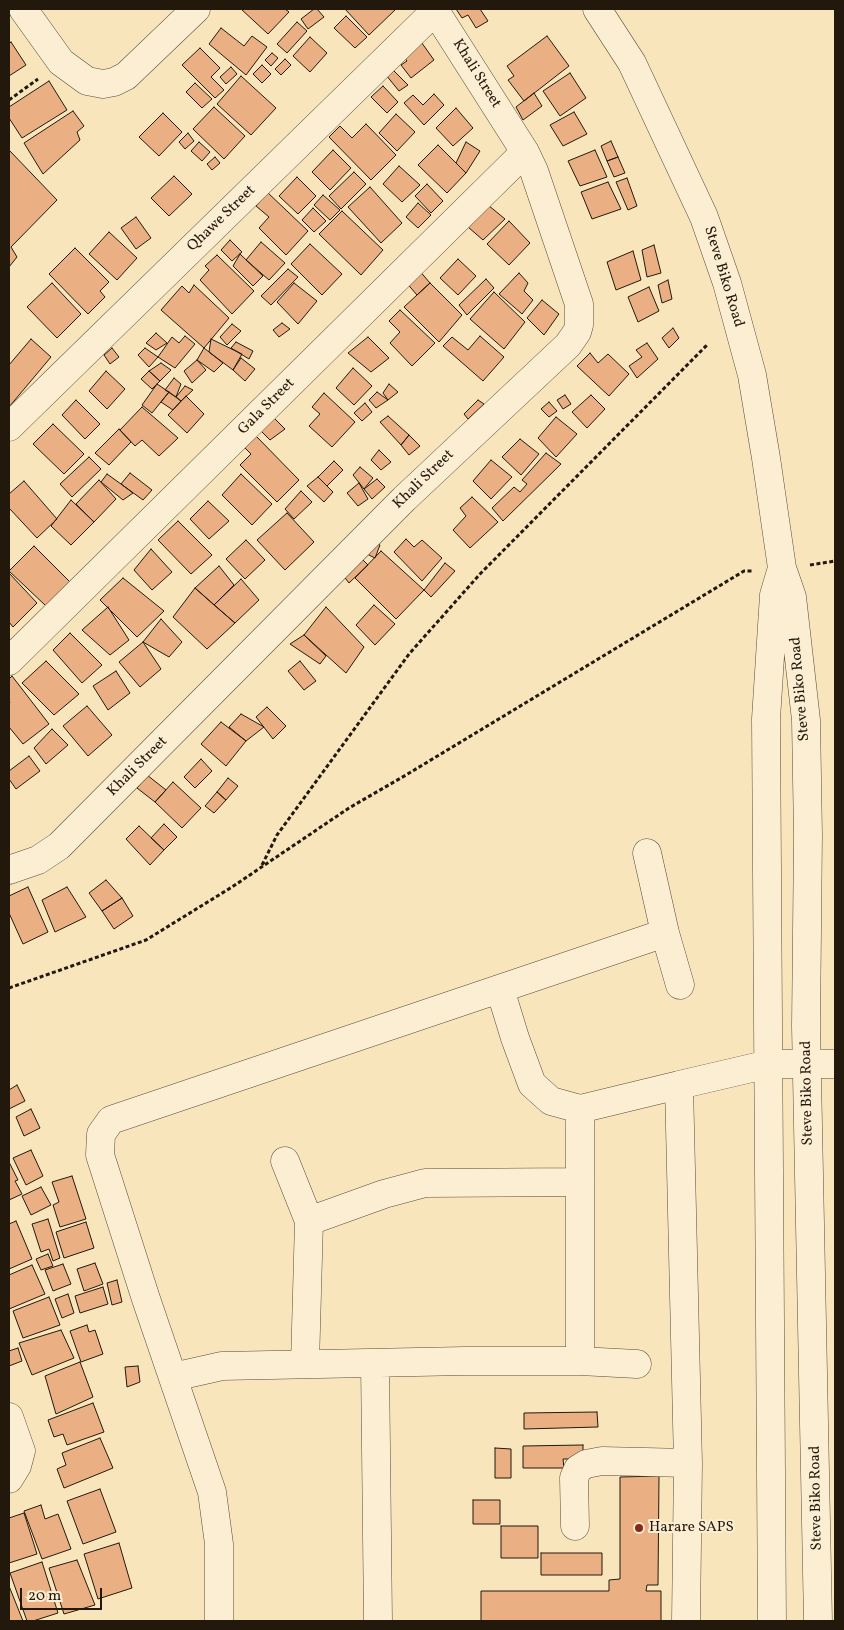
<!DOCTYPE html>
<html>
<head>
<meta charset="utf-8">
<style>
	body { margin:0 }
	#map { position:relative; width:844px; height:1630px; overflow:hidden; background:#f9e5bc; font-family:Vollkorn,serif }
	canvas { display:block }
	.frame { position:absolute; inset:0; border:10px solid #22190c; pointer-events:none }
	.scale { position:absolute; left:20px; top:1588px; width:82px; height:22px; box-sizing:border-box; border:2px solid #22190c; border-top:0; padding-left:6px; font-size:15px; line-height:18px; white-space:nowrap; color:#22190c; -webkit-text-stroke:4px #fbeed3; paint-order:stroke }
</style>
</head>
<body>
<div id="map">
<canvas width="844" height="1630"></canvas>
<div class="frame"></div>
<div class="scale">20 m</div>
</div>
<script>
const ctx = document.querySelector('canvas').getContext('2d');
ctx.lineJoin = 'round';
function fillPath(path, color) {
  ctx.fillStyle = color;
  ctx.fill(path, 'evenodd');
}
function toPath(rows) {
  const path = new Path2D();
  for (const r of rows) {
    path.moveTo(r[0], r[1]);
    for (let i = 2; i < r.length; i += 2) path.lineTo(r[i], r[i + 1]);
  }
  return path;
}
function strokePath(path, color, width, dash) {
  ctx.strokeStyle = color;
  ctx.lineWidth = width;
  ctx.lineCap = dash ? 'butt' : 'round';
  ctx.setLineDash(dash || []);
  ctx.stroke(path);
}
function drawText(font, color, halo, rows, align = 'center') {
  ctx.font = font + ' Vollkorn,serif';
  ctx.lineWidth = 4;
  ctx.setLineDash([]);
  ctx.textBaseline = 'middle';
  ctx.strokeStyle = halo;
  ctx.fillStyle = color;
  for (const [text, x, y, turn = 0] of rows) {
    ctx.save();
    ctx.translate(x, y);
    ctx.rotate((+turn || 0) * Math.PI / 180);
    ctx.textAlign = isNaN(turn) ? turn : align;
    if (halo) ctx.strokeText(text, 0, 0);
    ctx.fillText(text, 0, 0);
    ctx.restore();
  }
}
const building = toPath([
	[241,9,285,9,289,12,268,34,241,9],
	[314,9,317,9,324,17,308,29,301,19,314,9],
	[345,9,396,9,369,35,345,9],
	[456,9,480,9,488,21,476,28,468,15,462,18,456,9],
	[346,16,367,37,355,48,334,28,346,16],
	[297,22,307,31,287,53,277,44,297,22],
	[221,28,244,46,252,36,267,47,246,75,209,44,221,28],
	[547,36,569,66,524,101,508,80,514,76,507,66,547,36],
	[310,37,327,53,310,72,293,56,310,37],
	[419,39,434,60,411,78,401,65,407,61,401,53,419,39],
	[11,42,26,65,9,76,9,44,11,42],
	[200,48,220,68,211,77,224,90,215,98,182,65,200,48],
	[272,53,278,58,271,66,265,60,272,53],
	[285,59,291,65,281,75,275,69,285,59],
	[262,65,271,74,262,83,253,74,262,65],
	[231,67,237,74,226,84,220,77,231,67],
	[393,70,408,85,399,91,386,75,393,70],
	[570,73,586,98,560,116,543,91,570,73],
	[241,76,276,108,251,135,217,104,241,76],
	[49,81,67,110,22,138,9,118,9,107,49,81],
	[195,83,212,99,202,108,186,92,195,83],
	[383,86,398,102,387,113,371,97,383,86],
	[534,93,542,106,523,120,516,107,534,93],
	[434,94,444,105,424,125,404,103,413,95,423,105,434,94],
	[214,107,245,136,224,159,193,129,214,107],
	[456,108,473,128,453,146,436,128,456,108],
	[73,111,84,126,77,132,80,140,43,174,24,143,73,111],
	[574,112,587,134,563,146,550,125,574,112],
	[163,113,182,132,159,156,139,137,163,113],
	[396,114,415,132,397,151,379,133,396,114],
	[366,124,396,155,371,180,329,137,340,126,352,138,366,124],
	[188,133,194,141,185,149,179,142,188,133],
	[611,141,618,157,607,161,601,146,611,141],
	[199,142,210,152,202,161,191,151,199,142],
	[466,142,480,151,466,173,456,163,466,142],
	[438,145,466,173,447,193,418,165,438,145],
	[9,150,57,200,11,247,17,257,9,267,9,150],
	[333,150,351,168,330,190,312,172,333,150],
	[595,150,607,177,580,186,568,161,595,150],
	[215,157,220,163,212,170,207,164,215,157],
	[618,157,625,173,614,177,607,161,618,157],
	[399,166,420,185,402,202,383,184,399,166],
	[354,172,366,184,341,209,329,196,354,172],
	[174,176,192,194,169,216,151,198,174,176],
	[297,177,316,196,298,214,279,196,297,177],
	[627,178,637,206,628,210,616,182,627,178],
	[608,182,621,209,592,219,581,192,608,182],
	[427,184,443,201,431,213,415,196,427,184],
	[370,187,402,223,381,243,348,207,370,187],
	[267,192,308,231,286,255,259,228,269,217,256,206,267,192],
	[323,195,340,210,330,220,314,205,323,195],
	[418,203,431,215,418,228,406,217,418,203],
	[488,205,505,219,483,240,468,227,488,205],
	[313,208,326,221,314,232,302,220,313,208],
	[342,211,383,250,361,275,319,234,342,211],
	[136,217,151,238,136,249,121,228,136,217],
	[509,221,530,243,509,265,487,244,509,221],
	[109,232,137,258,117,280,89,254,109,232],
	[230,240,242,252,232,261,221,250,230,240],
	[261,242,285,263,269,280,246,260,261,242],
	[310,244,342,274,322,295,291,264,310,244],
	[654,245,661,273,647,277,642,250,654,245],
	[75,248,109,282,100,291,105,297,88,314,49,274,75,248],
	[633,251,641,280,616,290,607,262,633,251],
	[240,254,263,276,253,286,233,266,240,254],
	[217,255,254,291,232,314,200,280,209,270,205,266,217,255],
	[458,259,476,276,458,295,440,278,458,259],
	[288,269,298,277,271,305,261,296,288,269],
	[418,269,430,283,417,295,404,280,418,269],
	[519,273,528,283,524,291,533,300,522,314,499,294,519,273],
	[486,279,494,288,467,315,459,305,486,279],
	[668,280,672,299,662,303,658,285,668,280],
	[52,283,81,314,57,338,27,307,52,283],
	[294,283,317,301,298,324,277,302,294,283],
	[430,283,462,315,439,342,404,307,430,283],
	[194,285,229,318,204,348,161,310,182,286,189,293,194,285],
	[649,287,659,311,638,322,628,297,649,287],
	[494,292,525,322,504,349,470,319,494,292],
	[542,300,559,314,544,335,527,318,542,300],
	[400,310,435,343,412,366,390,343,400,332,389,321,400,310],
	[282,323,290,329,279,337,273,330,282,323],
	[232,324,241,331,227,345,220,337,232,324],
	[673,328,679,338,669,348,662,338,673,328],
	[156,333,167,343,156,350,146,343,156,333],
	[185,336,195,344,175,368,158,357,172,337,179,343,185,336],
	[480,336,504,357,483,381,443,346,452,337,468,350,480,336],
	[368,337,389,358,371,372,348,353,368,337],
	[31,339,51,357,9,407,9,365,31,339],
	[211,339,242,354,233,370,209,352,211,339],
	[236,342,253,351,249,359,231,348,236,342],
	[647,343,658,359,637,378,629,366,642,357,636,350,647,343],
	[112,348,119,357,110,364,104,355,112,348],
	[145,348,158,357,149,367,138,355,145,348],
	[204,348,223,363,214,372,197,360,204,348],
	[590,353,598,363,608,354,629,374,609,396,577,366,590,353],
	[241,358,255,369,245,381,233,370,241,358],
	[197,360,206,370,192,383,184,371,197,360],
	[161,363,171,370,160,381,149,371,161,363],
	[353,368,372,386,354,405,336,388,353,368],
	[106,371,125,389,107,409,89,391,106,371],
	[149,371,160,381,152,389,141,379,149,371],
	[174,378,181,384,176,397,165,390,174,378],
	[157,384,169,392,152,413,142,405,157,384],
	[389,384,398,392,388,400,383,393,389,384],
	[185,386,193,390,181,401,176,397,185,386],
	[169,392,181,401,173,410,161,402,169,392],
	[377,392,388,400,376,408,369,400,377,392],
	[324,393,355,422,332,447,309,426,320,414,312,407,324,393],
	[565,395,571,404,563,409,557,400,565,395],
	[591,395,605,409,587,428,572,412,591,395],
	[186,396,204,414,187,433,168,415,186,396],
	[76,400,100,424,85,439,62,415,76,400],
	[478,400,484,404,468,419,464,414,478,400],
	[549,402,557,411,549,417,541,409,549,402],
	[365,403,372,412,362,421,354,413,365,403],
	[142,407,178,438,159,456,142,440,135,446,120,430,142,407],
	[269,413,285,429,270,440,255,425,269,413],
	[388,416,409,435,401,445,380,422,388,416],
	[556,417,577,434,556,457,538,438,556,417],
	[53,424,84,454,64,474,33,444,53,424],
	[119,429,131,442,109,465,95,453,119,429],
	[409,435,420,446,409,455,401,445,409,435],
	[256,436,299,480,277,502,240,465,251,454,245,448,256,436],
	[520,439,539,454,521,475,502,457,520,439],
	[379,450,391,462,381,470,371,460,379,450],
	[546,453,561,464,503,521,492,508,514,487,520,492,527,484,522,480,546,453],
	[89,457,101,469,72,497,60,484,89,457],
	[491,460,512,477,491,499,473,481,491,460],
	[334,461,343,470,327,486,318,477,334,461],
	[360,467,373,478,364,489,353,475,360,467],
	[130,473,152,490,143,500,121,484,130,473],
	[107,474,121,484,133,493,123,500,101,482,107,474],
	[241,474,272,504,252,525,222,495,241,474],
	[318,477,333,492,324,502,307,486,318,477],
	[377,479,385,487,372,499,364,489,377,479],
	[99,480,116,499,94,522,76,504,99,480],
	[24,481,57,519,37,538,9,508,9,494,24,481],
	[359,483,368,499,358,506,347,493,359,483],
	[301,491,312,502,294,519,285,509,301,491],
	[472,497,498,522,470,548,453,530,466,516,460,508,472,497],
	[71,500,94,522,71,545,51,526,71,500],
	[208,501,229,521,209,539,190,519,208,501],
	[287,513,314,542,285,570,257,540,287,513],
	[178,521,212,555,191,574,158,540,178,521],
	[406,539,414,547,422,540,442,558,422,581,394,552,406,539],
	[246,540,265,560,245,579,226,559,246,540],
	[374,542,380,545,375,558,365,553,374,542],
	[34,546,70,582,46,606,9,571,34,546],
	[151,549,172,572,152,590,134,570,151,549],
	[381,551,424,590,396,619,355,578,381,551],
	[360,557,368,565,349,583,342,574,360,557],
	[445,563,455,571,431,597,424,590,445,563],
	[219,566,234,585,214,605,195,588,219,566],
	[9,573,37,603,13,627,9,622,9,573],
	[123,578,164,611,137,637,100,600,123,578],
	[241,579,259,600,235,623,214,605,241,579],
	[195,588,235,623,207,649,173,617,195,588],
	[374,605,395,624,375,645,356,625,374,605],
	[108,607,129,640,110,655,82,630,108,607],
	[326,607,364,647,346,673,304,635,326,607],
	[161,619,182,642,169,657,143,642,161,619],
	[70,633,102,665,82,683,53,650,70,633],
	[304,635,326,656,320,664,290,644,304,635],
	[143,642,161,669,140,687,119,662,143,642],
	[46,661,79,694,54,715,22,683,46,661],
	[300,661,316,681,304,690,288,671,300,661],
	[116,671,130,693,108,710,93,686,116,671],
	[12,676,49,724,23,744,9,727,9,704,10,703,9,701,9,679,12,676],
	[87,706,112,735,88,756,63,726,87,706],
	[267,707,286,726,273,739,256,717,267,707],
	[241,714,264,727,246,741,229,727,241,714],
	[221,722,246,741,226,766,201,744,221,722],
	[52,729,68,745,46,764,34,748,52,729],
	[29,756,40,771,16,789,9,779,9,771,29,756],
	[201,759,212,771,195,788,184,777,201,759],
	[147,775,166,790,155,802,137,788,147,775],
	[228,778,238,786,226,800,217,792,228,778],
	[173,782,201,808,182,828,155,802,173,782],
	[217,792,226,800,214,813,205,806,217,792],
	[164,824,177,837,164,850,151,838,164,824],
	[139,826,164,850,150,865,126,839,139,826],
	[106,880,122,898,102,911,89,893,106,880],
	[28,887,48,932,23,944,9,913,9,896,28,887],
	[67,887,86,917,55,932,42,900,67,887],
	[122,898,133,916,114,929,102,911,122,898],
	[17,1085,25,1101,9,1109,9,1090,17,1085],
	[31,1109,40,1128,24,1136,16,1117,31,1109],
	[31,1150,43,1176,26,1185,13,1158,31,1150],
	[9,1162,18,1180,15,1181,22,1194,9,1200,9,1162],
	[72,1176,86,1219,60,1227,53,1205,59,1202,52,1182,72,1176],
	[41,1187,51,1205,31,1215,22,1196,41,1187],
	[48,1219,60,1258,53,1261,49,1249,41,1252,32,1224,48,1219],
	[16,1221,32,1259,9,1269,9,1224,16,1221],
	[86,1222,94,1248,64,1258,56,1232,86,1222],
	[48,1254,53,1266,41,1270,36,1259,48,1254],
	[95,1263,103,1284,84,1291,77,1269,95,1263],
	[63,1264,71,1284,53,1291,45,1270,63,1264],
	[32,1265,45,1294,9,1309,9,1275,32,1265],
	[117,1280,122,1302,112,1305,107,1283,117,1280],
	[103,1287,108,1304,80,1313,75,1296,103,1287],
	[68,1294,74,1313,62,1318,55,1299,68,1294],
	[49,1297,60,1325,23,1338,13,1311,49,1297],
	[87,1325,89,1332,95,1330,103,1354,81,1362,70,1331,87,1325],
	[61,1330,74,1358,32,1375,19,1343,61,1330],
	[18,1348,22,1361,9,1366,9,1351,18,1348],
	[80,1362,93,1397,56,1414,45,1376,80,1362],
	[138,1366,140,1382,127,1387,125,1367,138,1366],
	[93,1403,104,1432,67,1445,63,1434,54,1437,48,1420,93,1403],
	[597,1412,598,1427,524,1429,524,1413,597,1412],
	[100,1438,113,1468,64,1488,57,1469,66,1465,62,1453,100,1438],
	[583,1445,583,1459,563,1459,564,1468,523,1468,523,1446,583,1445],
	[495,1448,511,1449,511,1478,495,1478,495,1448],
	[659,1476,658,1585,647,1585,646,1591,661,1591,661,1621,481,1621,481,1591,609,1591,609,1580,620,1579,620,1477,659,1476],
	[100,1489,116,1532,83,1544,67,1501,100,1489],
	[473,1500,500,1500,500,1524,473,1524,473,1500],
	[41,1505,45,1519,58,1514,71,1549,42,1559,24,1511,41,1505],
	[24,1513,37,1554,9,1563,9,1518,24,1513],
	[501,1526,538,1526,538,1558,501,1558,501,1526],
	[119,1543,132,1588,98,1599,84,1554,119,1543],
	[541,1553,602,1553,602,1575,541,1575,541,1553],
	[77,1560,95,1605,64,1614,49,1568,77,1560],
	[42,1562,58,1613,33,1621,27,1621,10,1573,42,1562],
	[9,1586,23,1621,9,1621,9,1586]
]);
fillPath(building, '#eab083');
strokePath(building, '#22190c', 1);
const minor = toPath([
	[23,9,61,62,87,81,103,84,114,82,126,76,196,9],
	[597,9,632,63,704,217,727,283,752,375,766,458,782,568,792,597,806,720,808,835,806,1026,818,1621],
	[9,427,435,11],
	[9,661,525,152],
	[647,853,665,933,680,985],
	[9,870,38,860,59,846,404,499,568,345,577,332,579,325,579,304,534,171,525,152,434,9],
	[500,989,515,1038,532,1084,551,1101,580,1109,679,1085],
	[580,1109,580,1361],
	[285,1161,309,1221],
	[375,1363,378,1621],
	[305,1364,309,1221,384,1194,425,1183,580,1182],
	[173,1377,222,1366,465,1361,580,1361,637,1364],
	[9,1417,21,1451,17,1466,9,1479],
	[575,1526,574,1478,578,1469,586,1464,602,1461,688,1463],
	[219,1621,219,1544,212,1492,146,1299,100,1155,101,1134,111,1120,665,933],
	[686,1621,688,1463,679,1085,769,1064,835,1064],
	[772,1621,766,719,774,595,782,568]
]);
strokePath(minor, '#584c38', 29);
strokePath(toPath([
	[9,100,38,79],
	[810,565,835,561],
	[262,865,277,835,409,654,480,574,707,345],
	[9,988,146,940,232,887,349,808,406,775,744,571,752,571]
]), '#22190c', 3, [4, 2.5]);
strokePath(minor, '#fbeed3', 28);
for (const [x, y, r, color] of [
	[639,1528,5,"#8f2418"]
]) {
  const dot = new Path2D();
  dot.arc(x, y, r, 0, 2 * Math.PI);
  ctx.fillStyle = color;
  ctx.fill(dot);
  strokePath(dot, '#fbeed3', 2);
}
drawText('15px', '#22190c', '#fbeed3', [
	["Khali Street",476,74,58],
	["Qhawe Street",222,219,-44],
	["Steve Biko Road",723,277,73],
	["Gala Street",267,407,-45],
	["Khali Street",424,480,-44],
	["Steve Biko Road",801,689,-95],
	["Khali Street",138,767,-45],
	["Steve Biko Road",808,1093,-91],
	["Steve Biko Road",817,1498,-91]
]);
drawText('15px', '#22190c', '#fbeed3', [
	["Harare SAPS",649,1528]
], 'left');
</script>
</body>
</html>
